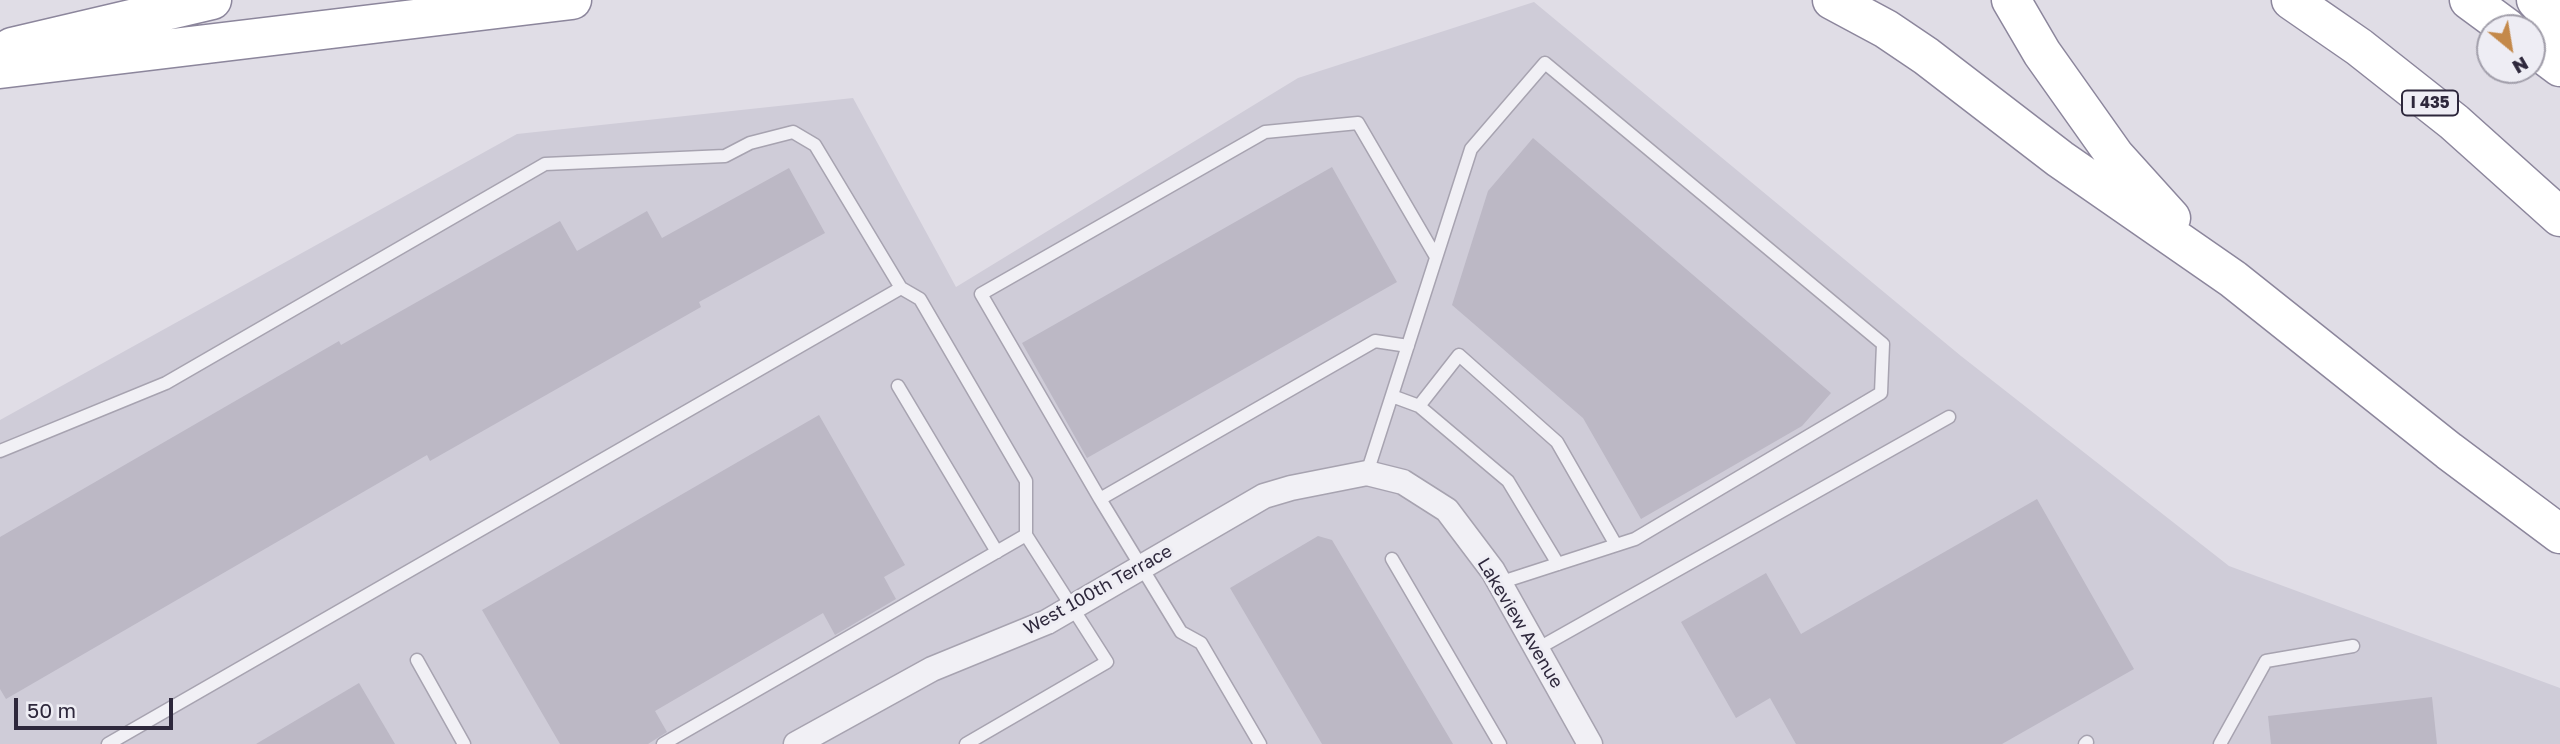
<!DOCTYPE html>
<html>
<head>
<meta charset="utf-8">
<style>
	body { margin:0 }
	#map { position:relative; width:2560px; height:744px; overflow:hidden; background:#e0dde6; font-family:"Golos Text",sans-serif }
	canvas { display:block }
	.north { position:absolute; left:2476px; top:14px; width:70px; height:70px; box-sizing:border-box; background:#eeedf4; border:2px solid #a19eaa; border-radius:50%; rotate:150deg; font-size:19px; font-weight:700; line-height:28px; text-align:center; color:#2e283c }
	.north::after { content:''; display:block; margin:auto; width:24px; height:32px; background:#c4894a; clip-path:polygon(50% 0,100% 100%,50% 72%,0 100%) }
	.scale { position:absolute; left:14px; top:698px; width:159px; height:32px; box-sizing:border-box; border:4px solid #2e283c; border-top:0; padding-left:9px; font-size:21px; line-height:24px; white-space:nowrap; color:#2e283c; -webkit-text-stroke:5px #eeedf4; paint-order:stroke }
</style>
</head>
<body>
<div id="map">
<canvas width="2560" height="744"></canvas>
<div class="north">N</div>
<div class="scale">50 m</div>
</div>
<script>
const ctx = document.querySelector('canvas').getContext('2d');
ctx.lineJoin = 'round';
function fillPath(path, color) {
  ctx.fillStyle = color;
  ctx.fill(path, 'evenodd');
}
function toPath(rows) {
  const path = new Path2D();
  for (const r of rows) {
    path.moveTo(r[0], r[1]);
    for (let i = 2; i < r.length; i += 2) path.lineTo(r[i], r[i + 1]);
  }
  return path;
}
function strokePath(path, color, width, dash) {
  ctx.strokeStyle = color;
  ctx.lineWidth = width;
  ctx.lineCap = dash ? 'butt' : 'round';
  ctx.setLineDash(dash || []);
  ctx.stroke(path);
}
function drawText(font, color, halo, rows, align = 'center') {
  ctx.font = font + ' "Golos Text",sans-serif';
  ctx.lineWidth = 6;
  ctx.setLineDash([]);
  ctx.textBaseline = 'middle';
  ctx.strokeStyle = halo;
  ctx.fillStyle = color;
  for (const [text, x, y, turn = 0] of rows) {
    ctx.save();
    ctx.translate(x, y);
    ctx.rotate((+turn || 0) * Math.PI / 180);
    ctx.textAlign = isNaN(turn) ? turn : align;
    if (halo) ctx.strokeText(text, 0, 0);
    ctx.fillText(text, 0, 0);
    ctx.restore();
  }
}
fillPath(toPath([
	[1534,2,1961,356,2229,566,2560,688,2560,744,0,744,0,420,517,134,853,98,956,287,1298,78]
]), '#cfccd8');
fillPath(toPath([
	[1533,138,1831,393,1802,426,1641,519,1583,418,1452,305,1488,191],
	[1332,167,1397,282,1087,458,1022,343],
	[789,168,825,233,699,302,701,307,430,461,427,455,6,699,0,689,0,537,339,341,341,345,560,221,577,251,647,211,662,238],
	[819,415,905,565,884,577,896,599,835,635,823,613,655,711,667,732,648,744,560,744,482,610],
	[2037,499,2134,669,2002,744,1796,744,1770,698,1736,718,1681,622,1766,573,1801,634],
	[1318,536,1332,540,1453,744,1322,744,1230,588],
	[359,683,395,744,256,744],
	[2432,697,2437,744,2271,744,2268,716]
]), '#bcb8c5');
const service = toPath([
	[898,386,997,552],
	[1392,396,1419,406,1459,355,1557,442,1616,545],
	[1419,406,1508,481,1558,564],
	[0,451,166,383,545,164,725,156,750,143,793,132,815,145,901,288],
	[1367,473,1471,149,1545,63,1883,344,1881,393,1635,539,1499,583],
	[1100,499,981,294,1265,132,1358,123,1436,257],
	[1392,559,1500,744],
	[1537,649,1949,417],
	[417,660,464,744],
	[108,744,901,288,920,299,1026,481,1026,535],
	[663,744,1026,535,1107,662,966,744],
	[1260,744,1201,643,1181,632,1100,499,1375,341,1408,346],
	[2085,744,2087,742],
	[2220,744,2266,661,2353,646]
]);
const minor = toPath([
	[796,744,932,669,1047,622,1264,496,1291,488,1367,473,1403,482,1447,510,1493,571,1590,744]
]);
const motorway = toPath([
	[1832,0,1886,29,1926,56,2060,159,2233,279,2449,451,2560,534],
	[2011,0,2042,53,2115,156,2171,218],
	[2291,0,2359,47,2454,122,2560,217],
	[2469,0,2507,28],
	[2536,0,2560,26],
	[2532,46,2560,67],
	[12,47,212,0],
	[0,69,572,0]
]);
strokePath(service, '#a7a3b0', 15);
strokePath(minor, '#a7a3b0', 27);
strokePath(motorway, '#8c869c', 41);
strokePath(service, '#f1f0f5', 12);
strokePath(minor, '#f1f0f5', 24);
strokePath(motorway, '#fff', 38);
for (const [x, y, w] of [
	[2430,103,56]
]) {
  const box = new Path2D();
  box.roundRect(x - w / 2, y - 12.5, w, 25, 5);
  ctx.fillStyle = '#eeedf4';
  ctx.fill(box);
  strokePath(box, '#2e283c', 2);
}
drawText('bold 16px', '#2e283c', null, [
	["I 435",2430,103]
]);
drawText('18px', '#2e283c', '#eeedf4', [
	["West 100th Terrace",1098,590,-29],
	["Lakeview Avenue",1520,623,59]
]);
</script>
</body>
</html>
